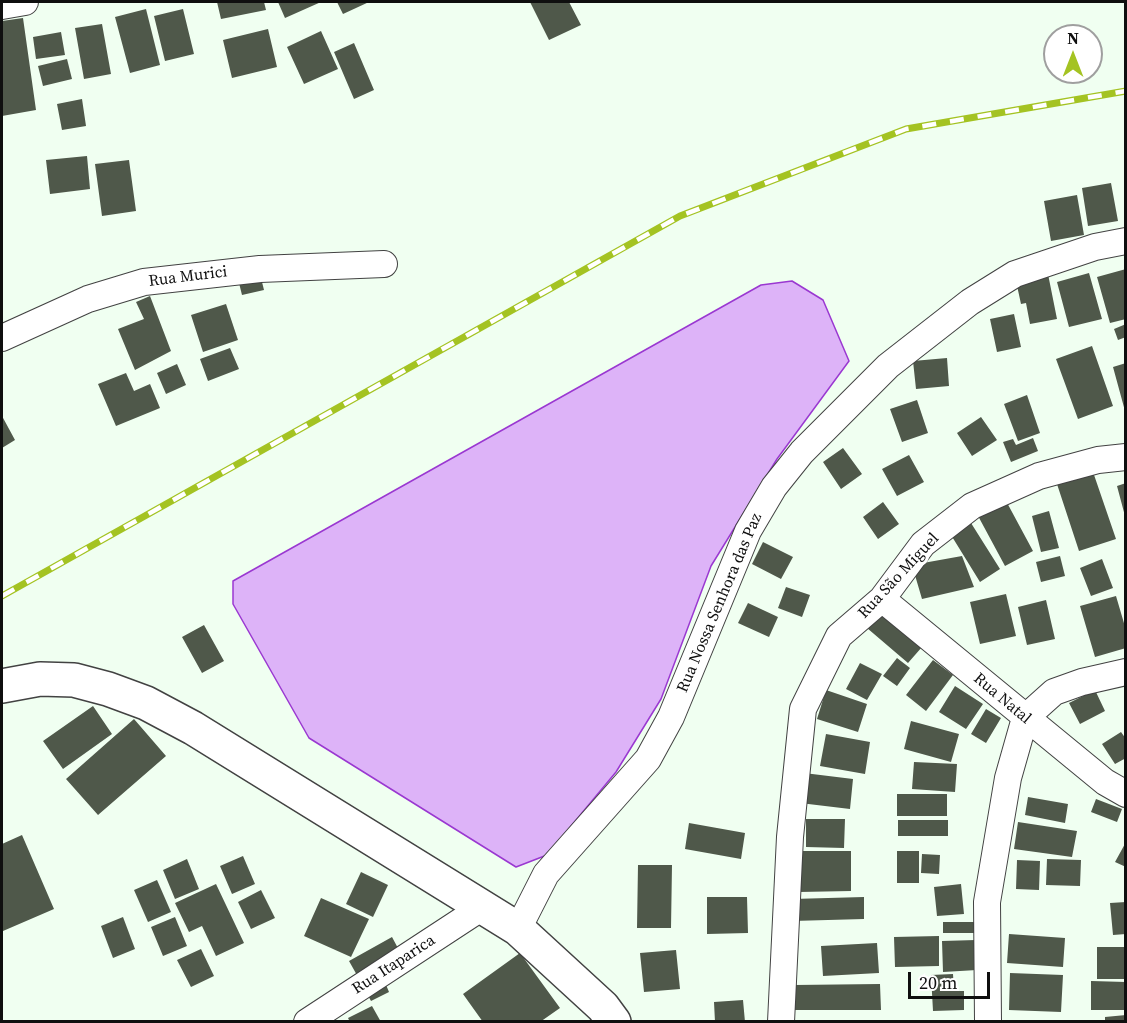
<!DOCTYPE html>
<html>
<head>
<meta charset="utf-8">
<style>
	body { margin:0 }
	#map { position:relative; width:1127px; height:1023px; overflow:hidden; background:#f0fff1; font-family:"Source Serif 4",serif }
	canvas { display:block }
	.frame { position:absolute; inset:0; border:3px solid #0f0f0f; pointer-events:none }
	.north { position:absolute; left:1043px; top:24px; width:60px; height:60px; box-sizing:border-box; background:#fff; border:2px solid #9f9f9f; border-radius:50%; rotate:0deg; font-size:16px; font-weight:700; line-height:24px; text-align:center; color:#0f0f0f }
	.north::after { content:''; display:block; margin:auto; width:21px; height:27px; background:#a4c322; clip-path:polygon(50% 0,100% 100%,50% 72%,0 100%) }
	.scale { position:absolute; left:908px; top:972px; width:82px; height:27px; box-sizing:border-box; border:3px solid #0f0f0f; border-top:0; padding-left:8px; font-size:18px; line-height:21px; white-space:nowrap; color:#0f0f0f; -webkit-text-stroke:4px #fff; paint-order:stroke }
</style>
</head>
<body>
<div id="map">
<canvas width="1127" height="1023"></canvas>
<div class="frame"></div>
<div class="north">N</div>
<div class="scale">20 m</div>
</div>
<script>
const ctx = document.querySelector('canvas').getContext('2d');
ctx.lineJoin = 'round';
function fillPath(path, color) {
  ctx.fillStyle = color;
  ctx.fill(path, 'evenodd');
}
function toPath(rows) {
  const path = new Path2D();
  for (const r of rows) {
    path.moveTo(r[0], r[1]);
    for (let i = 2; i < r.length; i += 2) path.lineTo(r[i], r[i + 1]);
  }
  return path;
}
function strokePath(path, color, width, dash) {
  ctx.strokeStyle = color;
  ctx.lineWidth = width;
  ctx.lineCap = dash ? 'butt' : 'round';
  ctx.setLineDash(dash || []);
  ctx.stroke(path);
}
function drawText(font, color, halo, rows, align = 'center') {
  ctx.font = font + ' "Source Serif 4",serif';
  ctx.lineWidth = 6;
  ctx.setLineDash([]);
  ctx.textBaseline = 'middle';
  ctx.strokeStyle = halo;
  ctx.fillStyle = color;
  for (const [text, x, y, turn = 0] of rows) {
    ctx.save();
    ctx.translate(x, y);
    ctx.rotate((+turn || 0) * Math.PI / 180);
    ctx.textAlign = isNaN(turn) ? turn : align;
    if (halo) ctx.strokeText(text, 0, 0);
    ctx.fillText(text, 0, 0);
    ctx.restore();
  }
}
const water = toPath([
	[792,281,823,300,849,361,777,459,711,566,661,699,616,772,547,855,516,867,309,738,233,604,233,581,761,285,792,281]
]);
fillPath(water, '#ddb3f8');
strokePath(water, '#9a38d1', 1.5);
fillPath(toPath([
	[217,2,264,2,266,10,221,19],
	[278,2,321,2,285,18],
	[337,2,369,2,343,14],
	[530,2,569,2,581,25,549,40],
	[146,9,160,65,130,73,115,17],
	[183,9,194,54,165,61,154,16],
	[23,18,36,110,2,116,2,21],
	[102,24,111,74,84,79,75,28],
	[268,29,277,67,232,78,223,40],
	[321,31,338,69,304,84,287,47],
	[61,32,65,55,36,59,33,37],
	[354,43,374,90,354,99,334,52],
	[67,59,72,79,43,86,38,66],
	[82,99,86,126,62,130,57,104],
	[87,156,90,189,50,194,46,160],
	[129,160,136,211,102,216,95,164],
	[1111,183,1118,221,1088,226,1082,188],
	[1077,195,1084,235,1051,241,1044,201],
	[1126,269,1126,319,1110,323,1097,277],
	[1089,273,1102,319,1069,327,1057,282],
	[260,274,264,290,242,295,238,279],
	[1048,274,1057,319,1030,324,1026,303,1021,304,1016,281],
	[150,296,171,351,135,370,118,329,144,319,136,302],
	[226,304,238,340,203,352,191,315],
	[1014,314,1021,347,997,352,990,319],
	[1126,324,1126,337,1118,340,1114,329],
	[1092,346,1113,406,1078,419,1056,359],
	[230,348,239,369,208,381,200,359],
	[947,358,949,386,916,389,913,361],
	[1126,363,1126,411,1125,411,1113,367],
	[177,364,186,385,166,394,157,373],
	[126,373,134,391,150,384,160,408,116,426,98,384],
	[1027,395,1040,433,1018,441,1004,404],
	[917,400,928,433,902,442,890,409],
	[2,416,15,440,2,448],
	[981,417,997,440,972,456,957,433],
	[1033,438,1038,451,1011,462,1003,442,1013,439,1016,445],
	[843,448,862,474,841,489,823,462],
	[909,455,924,482,897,496,882,469],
	[1092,469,1116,539,1079,551,1056,481],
	[1126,483,1126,516,1125,516,1117,486],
	[1005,499,1033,551,1005,566,977,514],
	[883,502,899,524,878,539,863,517],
	[1049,511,1059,548,1041,552,1032,516],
	[971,523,1000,569,980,582,951,535],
	[763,542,793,557,781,579,752,564],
	[962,556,974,587,922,599,912,565],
	[1060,556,1065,576,1041,582,1036,562],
	[1102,559,1113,588,1091,596,1080,568],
	[786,587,810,595,802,617,778,608],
	[1006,594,1016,636,980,644,970,602],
	[1116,596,1126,630,1126,648,1095,657,1080,606],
	[1046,600,1055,639,1027,645,1018,607],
	[748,603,778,617,769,637,738,623],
	[881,612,922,647,908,663,867,628],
	[204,625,224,661,202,673,182,637],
	[897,658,910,668,897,686,883,676],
	[933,660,953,675,926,711,906,695],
	[860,663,882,674,867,700,846,689],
	[955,686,983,704,966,729,939,712],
	[826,690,867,704,858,732,817,719],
	[1095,690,1105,711,1080,724,1069,703],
	[93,706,112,734,63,769,43,741],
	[986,709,1001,718,986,743,971,734],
	[134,719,166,756,98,815,66,779],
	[911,721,959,734,951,762,904,749],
	[1121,732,1126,739,1126,758,1115,764,1102,744],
	[826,734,870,742,865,774,820,766],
	[914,762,957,764,955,792,912,789],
	[804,773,853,779,850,809,800,803],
	[897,794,947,794,947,816,897,816],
	[1028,797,1068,804,1065,823,1025,815],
	[1096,799,1122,809,1117,822,1091,812],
	[806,819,845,819,844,848,806,847],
	[898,820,948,820,948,836,898,836],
	[1018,822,1077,831,1072,857,1014,849],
	[689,823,745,833,741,859,685,849],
	[22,835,54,909,3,931,2,844],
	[1126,842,1126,867,1115,862],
	[799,851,851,851,851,891,799,892],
	[897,851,919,851,919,883,897,883],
	[922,854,940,855,939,874,921,873],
	[243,856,255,884,232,894,220,866],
	[187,859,199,889,175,899,163,870],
	[1047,859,1081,860,1080,886,1046,885],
	[1017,860,1040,861,1039,890,1016,889],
	[638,865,672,865,671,928,637,928],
	[361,872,388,885,373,917,346,904],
	[157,880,171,912,148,922,134,890],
	[216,884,244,943,216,956,202,926,189,932,175,903],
	[961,884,964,914,937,916,934,887],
	[261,890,275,918,251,929,238,902],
	[707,897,747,897,748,933,707,934],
	[864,897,864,919,792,921,792,899],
	[321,898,369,919,351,957,304,936],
	[1126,902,1126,934,1113,935,1110,903],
	[123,917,135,949,113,958,101,926],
	[175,917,187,946,163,956,151,927],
	[943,922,974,922,974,933,943,933],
	[1009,934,1065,938,1063,967,1007,963],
	[939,936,939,966,895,967,894,937],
	[392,937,400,952,358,977,349,961],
	[976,940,977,970,943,972,942,941],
	[877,943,879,973,823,976,821,946],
	[1097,947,1126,947,1126,979,1097,979],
	[201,949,214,976,191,987,177,960],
	[676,950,680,989,644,992,640,953],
	[520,953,560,1008,540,1022,483,1022,463,994],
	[1010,973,1063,975,1061,1012,1009,1010],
	[953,974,954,991,964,991,964,1010,933,1011,931,975],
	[384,980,389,992,371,1001,365,990],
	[1091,981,1126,982,1126,1010,1091,1010],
	[880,984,881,1010,794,1010,794,985],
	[743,1000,745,1022,715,1022,714,1002],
	[372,1006,381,1022,350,1022,348,1018],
	[1126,1015,1126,1022,1105,1022,1105,1017]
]), '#4f584a');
const minor = toPath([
	[2,6,25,2],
	[2,338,88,299,144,282,260,269,384,264],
	[882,599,1105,782,1126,794],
	[518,929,546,874,648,759,671,717,748,531,774,487,802,452,888,366,970,302,1015,274,1095,247,1126,241],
	[307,1022,481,908],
	[781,1022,790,837,803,709,839,636,882,599,923,544,972,506,1039,476,1098,460,1126,457],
	[988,1022,987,902,1008,778,1025,718,1054,692,1082,682,1126,672]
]);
const tertiary = toPath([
	[2,686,40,679,74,680,108,689,146,703,193,728,518,929,603,1007,614,1022]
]);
strokePath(minor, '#424242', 28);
strokePath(tertiary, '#424242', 36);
strokePath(minor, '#fff', 26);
strokePath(tertiary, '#fff', 33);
const rail = toPath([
	[2,596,680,216,906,129,1126,91]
]);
strokePath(rail, '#a4c322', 7);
strokePath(rail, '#fff', 4.5, [14]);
drawText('16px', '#0f0f0f', '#fff', [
	["Rua Murici",188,277,-7],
	["Rua São Miguel",899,576,-47],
	["Rua Nossa Senhora das Paz",720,603,-67],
	["Rua Natal",1002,699,40],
	["Rua Itaparica",394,965,-33]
]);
</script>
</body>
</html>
